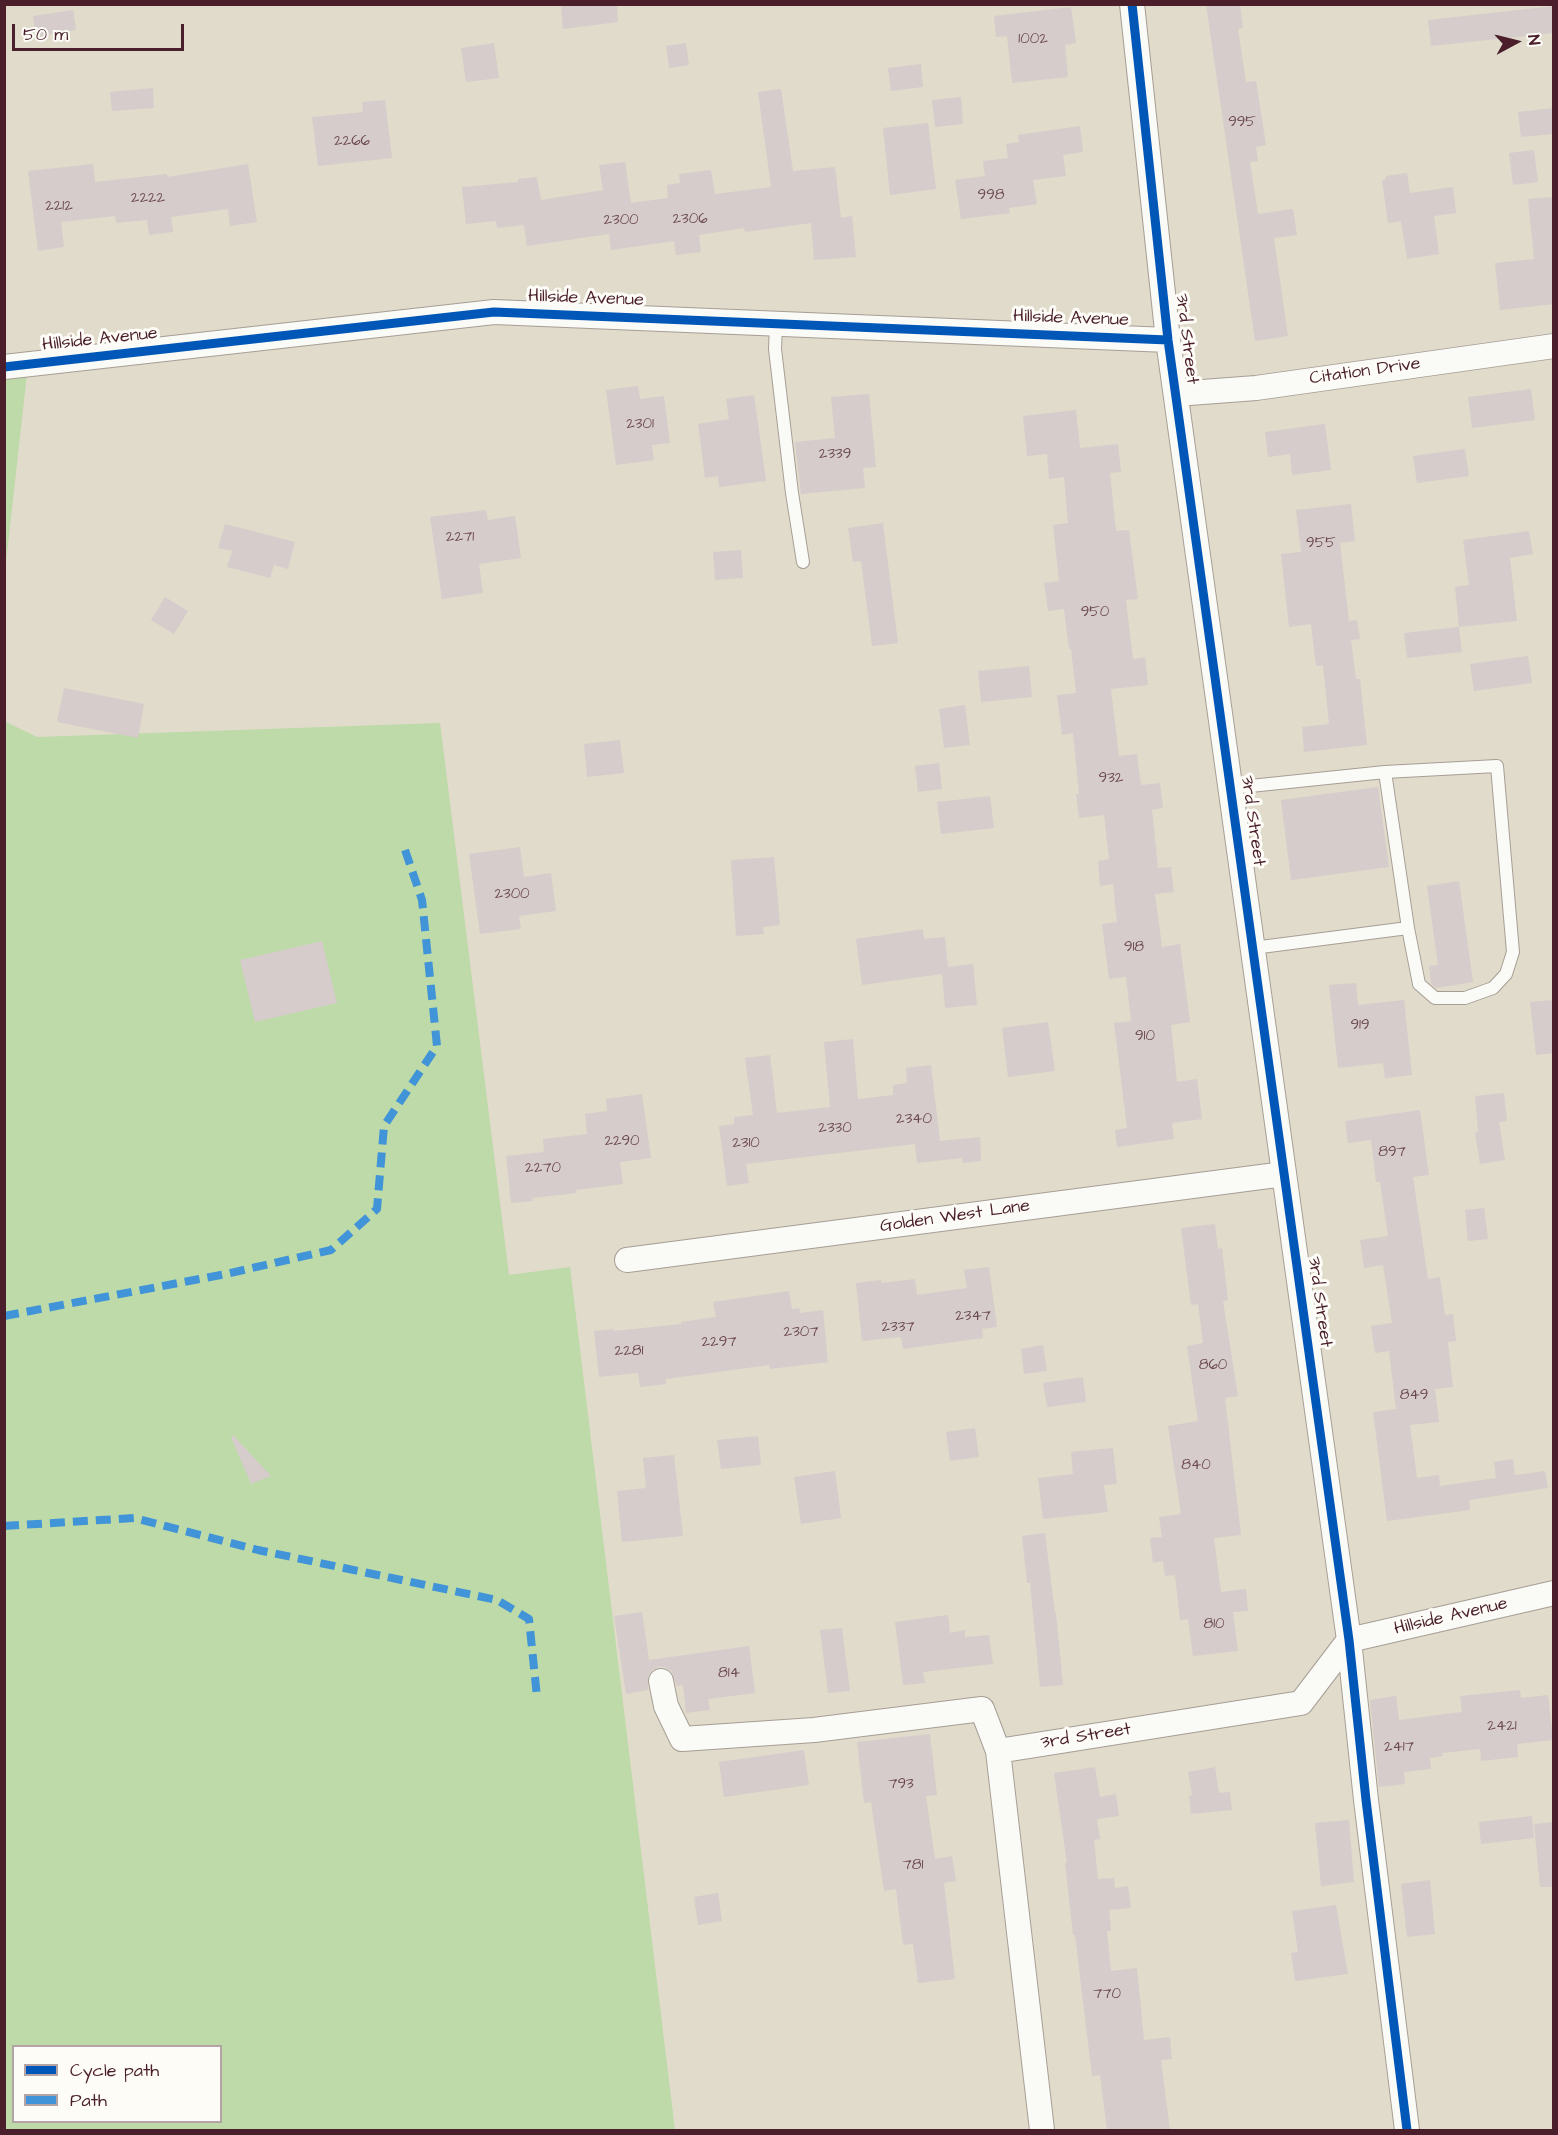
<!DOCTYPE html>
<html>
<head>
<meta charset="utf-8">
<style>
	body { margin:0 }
	#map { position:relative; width:1558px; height:2135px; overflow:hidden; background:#e0dbca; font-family:"Architects Daughter",sans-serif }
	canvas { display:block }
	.frame { position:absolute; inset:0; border:6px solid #4a1f2b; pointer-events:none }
	.legend { position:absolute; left:12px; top:2045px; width:210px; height:78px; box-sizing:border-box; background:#fdfcf7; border:2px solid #b5a4a5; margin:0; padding:8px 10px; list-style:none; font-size:18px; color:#4a1f2b }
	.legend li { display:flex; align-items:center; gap:12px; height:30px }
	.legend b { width:30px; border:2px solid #b5a4a5 }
	.north { position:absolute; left:1486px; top:12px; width:60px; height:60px; -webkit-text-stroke:4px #fdfcf7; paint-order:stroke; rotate:83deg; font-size:16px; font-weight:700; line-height:24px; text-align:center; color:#4a1f2b }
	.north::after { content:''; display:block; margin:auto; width:21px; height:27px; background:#4a1f2b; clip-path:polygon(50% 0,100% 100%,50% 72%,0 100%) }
	.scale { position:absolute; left:12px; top:24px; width:172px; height:27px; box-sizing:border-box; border:3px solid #4a1f2b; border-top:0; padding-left:8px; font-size:18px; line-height:21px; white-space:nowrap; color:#4a1f2b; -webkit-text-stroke:4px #fdfcf7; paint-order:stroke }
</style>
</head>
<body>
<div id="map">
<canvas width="1558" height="2135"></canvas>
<div class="frame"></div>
<ul class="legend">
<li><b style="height:8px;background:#0057b8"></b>Cycle path</li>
<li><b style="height:8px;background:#4194d7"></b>Path</li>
</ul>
<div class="north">N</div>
<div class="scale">50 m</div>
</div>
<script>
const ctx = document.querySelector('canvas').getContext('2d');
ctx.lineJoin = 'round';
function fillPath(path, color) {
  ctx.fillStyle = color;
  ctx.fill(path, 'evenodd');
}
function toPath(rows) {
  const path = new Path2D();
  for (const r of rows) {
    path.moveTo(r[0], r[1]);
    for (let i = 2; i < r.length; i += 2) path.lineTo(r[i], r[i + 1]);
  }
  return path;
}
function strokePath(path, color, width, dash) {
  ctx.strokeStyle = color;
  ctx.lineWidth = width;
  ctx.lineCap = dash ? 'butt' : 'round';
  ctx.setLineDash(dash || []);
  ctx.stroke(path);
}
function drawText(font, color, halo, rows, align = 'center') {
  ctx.font = font + ' "Architects Daughter",sans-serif';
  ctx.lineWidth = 6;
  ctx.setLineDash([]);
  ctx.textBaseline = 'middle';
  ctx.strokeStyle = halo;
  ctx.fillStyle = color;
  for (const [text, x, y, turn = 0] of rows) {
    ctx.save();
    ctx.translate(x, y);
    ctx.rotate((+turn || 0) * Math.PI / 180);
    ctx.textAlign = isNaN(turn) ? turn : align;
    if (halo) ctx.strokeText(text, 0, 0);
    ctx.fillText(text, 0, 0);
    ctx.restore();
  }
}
fillPath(toPath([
	[28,365,5,571,5,367],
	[4,721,37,737,440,723,509,1275,570,1267,675,2130,5,2130],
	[14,2046,220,2046,220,2122,14,2122]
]), '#bddaa8');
fillPath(toPath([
	[561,4,617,4,618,22,563,29],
	[1206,4,1240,4,1243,28,1238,29,1246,82,1256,81,1266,145,1256,147,1258,161,1250,162,1258,214,1293,209,1297,235,1274,238,1288,336,1255,341],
	[1554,6,1554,33,1431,46,1428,20],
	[1071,7,1076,43,1065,45,1068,77,1012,83,1007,36,996,37,994,16],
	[73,10,76,30,36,37,33,16],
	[494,43,499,78,466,82,461,48],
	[686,43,689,65,669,68,666,46],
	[921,64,923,87,891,91,888,68],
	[153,88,154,108,112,111,110,92],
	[781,89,793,171,835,167,841,218,852,216,856,257,814,260,811,223,745,232,744,228,699,235,701,252,676,255,674,241,611,250,609,234,527,246,524,225,497,228,496,221,466,224,462,187,518,182,518,179,537,177,541,200,603,190,599,165,625,162,631,203,668,198,667,185,680,183,679,174,711,170,715,194,771,187,758,92],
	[961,97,963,124,935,127,932,100],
	[385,100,392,158,318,166,312,117,363,112,362,102],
	[1554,108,1554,134,1521,137,1518,112],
	[928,123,936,189,890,195,883,128],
	[1080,126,1083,152,1063,155,1066,176,1033,180,1037,204,1009,208,1010,213,961,219,955,180,985,176,983,161,1008,158,1006,144,1019,142,1018,135],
	[1534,150,1538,182,1513,185,1509,153],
	[93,164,95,182,167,174,167,177,248,164,257,222,230,226,228,209,171,217,173,232,149,235,147,220,116,223,115,216,61,222,64,247,38,251,28,171],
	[1407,173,1410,193,1453,187,1456,213,1434,216,1439,254,1407,259,1401,221,1388,223,1382,180,1386,179,1386,176],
	[1554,197,1554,304,1500,310,1495,263,1534,259,1528,199],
	[638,386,640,399,664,396,670,443,652,445,654,460,616,465,606,390],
	[1531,389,1535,420,1472,428,1468,397],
	[869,394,876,467,863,468,865,488,801,494,795,442,835,438,831,397],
	[754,395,766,481,719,487,718,476,705,478,698,424,729,419,726,399],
	[1076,410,1080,448,1118,444,1121,472,1110,473,1116,531,1129,530,1138,599,1126,600,1133,659,1145,657,1148,685,1111,689,1119,756,1137,754,1141,785,1160,783,1163,808,1152,810,1158,868,1171,867,1174,892,1155,894,1162,947,1180,944,1190,1022,1171,1025,1177,1082,1197,1079,1202,1119,1172,1123,1174,1139,1117,1147,1115,1130,1127,1128,1114,1023,1131,1021,1126,977,1109,979,1102,924,1117,922,1113,884,1100,886,1098,861,1109,859,1104,815,1079,818,1076,794,1079,794,1073,733,1062,735,1057,695,1076,693,1071,649,1069,649,1064,609,1048,611,1044,583,1059,581,1053,525,1068,523,1064,477,1049,479,1047,454,1027,456,1023,416],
	[1325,424,1331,470,1292,475,1290,454,1268,457,1265,432],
	[1465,449,1469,476,1417,483,1413,456],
	[1351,504,1355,541,1340,543,1349,621,1357,620,1360,639,1351,640,1356,679,1360,679,1367,745,1304,752,1302,727,1329,724,1323,665,1316,666,1311,624,1289,627,1281,554,1301,552,1296,510],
	[486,510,488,520,515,516,521,558,479,564,483,593,442,599,430,517],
	[883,523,898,643,872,646,861,561,853,562,848,528],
	[225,524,295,542,288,569,274,565,270,578,227,567,232,551,218,548],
	[1529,531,1533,554,1510,558,1517,621,1459,627,1455,587,1469,585,1463,540],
	[741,550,743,578,715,580,713,552],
	[165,597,188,611,174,634,151,620],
	[1459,627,1462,652,1407,658,1404,633],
	[1528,656,1532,683,1474,691,1470,664],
	[1029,666,1032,697,981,702,978,671],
	[64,688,144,704,138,738,57,722],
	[965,705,970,745,944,748,939,709],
	[620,740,624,773,587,777,584,744],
	[939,763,942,789,918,792,915,766],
	[1378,787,1389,867,1291,880,1281,800],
	[990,796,994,828,941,834,937,802],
	[520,847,524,877,551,873,556,911,519,916,521,929,480,934,469,854],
	[774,857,780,925,763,927,764,934,736,936,731,860],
	[1459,881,1473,982,1436,988,1431,984,1429,966,1438,965,1427,886],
	[923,929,924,939,945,937,948,967,973,964,977,1005,945,1008,942,974,862,985,856,939],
	[322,941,337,1003,255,1022,240,960],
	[1356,983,1358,1005,1404,1000,1412,1075,1385,1078,1383,1063,1338,1068,1329,985],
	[1554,1000,1554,1053,1536,1055,1530,1002],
	[1048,1022,1055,1071,1008,1077,1002,1028],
	[853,1039,858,1099,893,1095,893,1085,907,1083,906,1068,931,1065,940,1141,980,1137,981,1161,963,1163,962,1158,917,1163,915,1144,746,1164,749,1183,727,1186,719,1126,734,1124,734,1117,753,1115,745,1058,770,1055,777,1113,830,1107,824,1042],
	[1504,1093,1507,1121,1499,1122,1505,1160,1480,1164,1475,1133,1478,1132,1475,1096],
	[642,1094,651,1158,620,1162,623,1184,576,1190,577,1193,532,1198,533,1201,511,1203,506,1156,544,1152,543,1139,587,1134,585,1114,607,1111,606,1099],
	[1420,1110,1429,1175,1413,1177,1428,1279,1440,1277,1445,1315,1453,1314,1456,1341,1448,1342,1453,1387,1435,1389,1439,1422,1410,1425,1417,1478,1439,1475,1440,1486,1496,1478,1494,1462,1513,1459,1515,1475,1545,1471,1548,1488,1469,1500,1470,1510,1387,1521,1373,1412,1396,1409,1389,1351,1375,1353,1371,1326,1392,1323,1383,1265,1364,1268,1360,1240,1388,1236,1380,1182,1376,1182,1371,1140,1348,1143,1345,1121],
	[1484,1208,1488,1239,1468,1241,1465,1210],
	[1215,1224,1218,1249,1222,1248,1228,1300,1223,1301,1238,1396,1225,1398,1241,1535,1214,1538,1221,1592,1246,1589,1248,1611,1233,1612,1238,1651,1193,1656,1188,1619,1180,1620,1175,1575,1165,1576,1163,1561,1153,1563,1150,1538,1162,1537,1159,1517,1181,1514,1168,1426,1198,1421,1187,1346,1203,1343,1198,1304,1191,1305,1181,1228],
	[989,1267,997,1327,982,1329,983,1338,903,1349,901,1337,862,1341,856,1283,881,1280,881,1283,915,1279,917,1295,967,1288,964,1270],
	[789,1291,792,1309,799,1308,800,1313,823,1310,828,1362,770,1369,769,1365,666,1379,666,1384,640,1387,638,1373,599,1377,594,1331,614,1329,614,1331,681,1324,681,1322,716,1317,713,1302],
	[1043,1345,1047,1371,1024,1374,1021,1349],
	[1083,1377,1086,1402,1047,1407,1043,1383],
	[975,1428,979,1457,950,1461,946,1432],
	[233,1435,271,1476,251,1484,231,1437],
	[758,1436,761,1465,721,1469,717,1440],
	[1113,1448,1117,1484,1104,1485,1108,1512,1043,1519,1038,1478,1073,1474,1071,1452],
	[674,1455,683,1536,622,1542,617,1491,646,1488,643,1458],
	[835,1471,841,1518,801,1524,794,1477],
	[1045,1533,1055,1613,1056,1613,1063,1685,1040,1687,1030,1583,1027,1583,1022,1536],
	[642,1612,649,1660,749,1646,755,1693,708,1699,710,1710,686,1713,683,1685,677,1686,671,1671,665,1667,659,1667,652,1670,648,1676,648,1690,626,1694,614,1616],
	[948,1615,950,1633,965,1630,965,1637,989,1635,993,1664,923,1672,925,1683,903,1685,895,1622],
	[842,1628,850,1691,828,1693,820,1630],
	[1520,1690,1521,1698,1548,1695,1553,1740,1517,1744,1518,1757,1481,1761,1480,1749,1442,1753,1443,1756,1430,1758,1431,1769,1404,1772,1405,1784,1379,1787,1370,1700,1396,1696,1399,1720,1462,1712,1460,1696],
	[930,1734,937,1795,926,1796,935,1859,952,1856,956,1881,944,1883,955,1979,918,1983,913,1944,903,1945,896,1889,884,1891,871,1802,864,1803,857,1742],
	[804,1750,809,1785,724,1797,719,1762],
	[1095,1767,1100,1797,1116,1794,1119,1816,1097,1819,1100,1839,1094,1840,1098,1879,1114,1878,1115,1888,1128,1886,1131,1908,1109,1910,1111,1931,1107,1931,1111,1971,1137,1968,1144,2040,1170,2037,1172,2059,1161,2060,1170,2130,1107,2130,1100,2075,1092,2076,1075,1935,1073,1935,1065,1863,1067,1863,1054,1773],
	[1215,1767,1219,1793,1230,1792,1232,1810,1191,1814,1189,1796,1192,1795,1188,1772],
	[1532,1816,1534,1838,1481,1844,1479,1822],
	[1349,1820,1354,1882,1321,1886,1315,1823],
	[1554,1822,1554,1887,1540,1887,1534,1824],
	[1430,1880,1435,1934,1407,1937,1401,1884],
	[718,1893,722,1921,698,1925,694,1897],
	[1336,1905,1348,1974,1295,1981,1291,1953,1298,1952,1292,1911]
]), '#d6cccc');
const lane = toPath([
	[776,324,775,349,792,493,803,562],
	[1385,772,1497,766,1513,952,1506,974,1493,988,1465,998,1435,998,1419,984,1408,928],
	[1231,788,1385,772,1408,928,1253,948]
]);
const street = toPath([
	[1132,4,1168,340,1349,1640,1366,1800,1407,2130],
	[4,367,494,312,1168,340],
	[1176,394,1256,388,1554,346],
	[627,1260,1284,1174],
	[1349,1640,1554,1593],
	[661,1681,666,1706,682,1739,814,1730,982,1709,998,1751],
	[1042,2130,998,1751,1301,1703,1349,1640]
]);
strokePath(lane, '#a69e95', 14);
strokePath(street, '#a69e95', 26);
strokePath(lane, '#fafaf7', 12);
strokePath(street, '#fafaf7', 24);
strokePath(toPath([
	[4,1316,226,1274,331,1250,377,1209,384,1126,437,1046,422,900,403,844],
	[4,1526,134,1518,258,1550,497,1600,529,1619,537,1697]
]), '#4194d7', 8, [15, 8]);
strokePath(toPath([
	[1132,4,1168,340,1349,1640,1366,1800,1407,2130],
	[4,367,494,312,1168,340]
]), '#0057b8', 9);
drawText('15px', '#6d4a53', null, [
	["1002",1033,40],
	["995",1242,123],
	["2266",352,142],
	["998",991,196],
	["2222",148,199],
	["2212",59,207],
	["2306",690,220],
	["2300",621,221],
	["2301",640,425],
	["2339",835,455],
	["2271",460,538],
	["955",1321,544],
	["950",1095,613],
	["932",1111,779],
	["2300",512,895],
	["918",1134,948],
	["919",1360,1026],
	["910",1145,1037],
	["2340",914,1120],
	["2330",835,1129],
	["2290",622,1142],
	["2310",746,1144],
	["897",1392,1153],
	["2270",543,1169],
	["2347",973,1317],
	["2337",898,1328],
	["2307",801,1333],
	["2297",719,1343],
	["2281",629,1352],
	["860",1213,1366],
	["849",1414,1396],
	["840",1196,1466],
	["810",1214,1625],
	["814",729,1674],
	["2421",1502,1727],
	["2417",1399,1748],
	["793",901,1785],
	["781",913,1866],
	["770",1107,1995]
]);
drawText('18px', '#4a1f2b', '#fdfcf7', [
	["Hillside Avenue",586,299,2],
	["Hillside Avenue",1071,319,2],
	["3rd Street",1186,339,83],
	["Hillside Avenue",100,340,-6],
	["Citation Drive",1365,372,-8],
	["3rd Street",1252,821,82],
	["Golden West Lane",955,1217,-8],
	["3rd Street",1319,1302,82],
	["Hillside Avenue",1451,1617,-13],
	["3rd Street",1086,1737,-9]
]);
</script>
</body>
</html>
